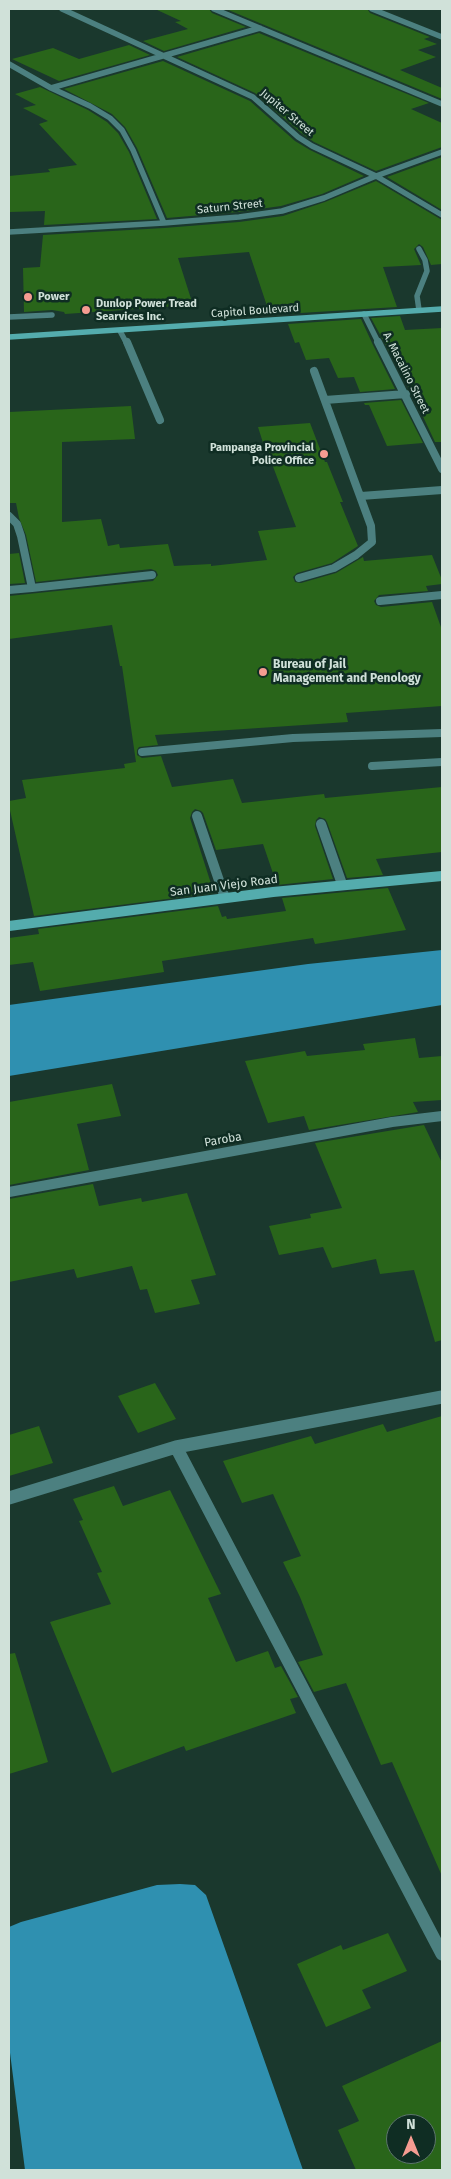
<!DOCTYPE html>
<html>
<head>
<meta charset="utf-8">
<style>
	body { margin:0 }
	#map { position:relative; width:451px; height:2179px; overflow:hidden; background:#1a382d; font-family:"Fira Sans",sans-serif }
	canvas { display:block }
	.frame { position:absolute; inset:0; border:10px solid #d0e1d9; pointer-events:none }
	.north { position:absolute; left:386px; top:2114px; width:50px; height:50px; box-sizing:border-box; background:#0f2d23; border:1px solid #5c756c; border-radius:50%; rotate:0deg; font-size:14px; font-weight:700; line-height:20px; text-align:center; color:#d0e1d9 }
	.north::after { content:''; display:block; margin:auto; width:18px; height:22px; background:#f59c91; clip-path:polygon(50% 0,100% 100%,50% 72%,0 100%) }
</style>
</head>
<body>
<div id="map">
<canvas width="451" height="2179"></canvas>
<div class="frame"></div>
<div class="north">N</div>
</div>
<script>
const ctx = document.querySelector('canvas').getContext('2d');
ctx.lineJoin = 'round';
function fillPath(path, color) {
  ctx.fillStyle = color;
  ctx.fill(path, 'evenodd');
}
function toPath(rows) {
  const path = new Path2D();
  for (const r of rows) {
    path.moveTo(r[0], r[1]);
    for (let i = 2; i < r.length; i += 2) path.lineTo(r[i], r[i + 1]);
  }
  return path;
}
function strokePath(path, color, width, dash) {
  ctx.strokeStyle = color;
  ctx.lineWidth = width;
  ctx.lineCap = dash ? 'butt' : 'round';
  ctx.setLineDash(dash || []);
  ctx.stroke(path);
}
function drawText(font, color, halo, rows, align = 'center') {
  ctx.font = font + ' "Fira Sans",sans-serif';
  ctx.lineWidth = 5;
  ctx.setLineDash([]);
  ctx.textBaseline = 'middle';
  ctx.strokeStyle = halo;
  ctx.fillStyle = color;
  for (const [text, x, y, turn = 0] of rows) {
    ctx.save();
    ctx.translate(x, y);
    ctx.rotate((+turn || 0) * Math.PI / 180);
    ctx.textAlign = isNaN(turn) ? turn : align;
    if (halo) ctx.strokeText(text, 0, 0);
    ctx.fillText(text, 0, 0);
    ctx.restore();
  }
}
fillPath(toPath([
	[442,950,442,1005,9,1076,9,1005,308,964],
	[180,1884,195,1885,206,1895,303,2170,25,2170,9,2045,9,1927,21,1922,157,1885]
]), '#2f90b0');
fillPath(toPath([
	[155,9,209,9,212,13,246,27,164,51,143,41,188,29,175,22,181,21],
	[226,9,368,10,370,13,430,37,424,39,437,44,418,50,436,57,400,70,442,88,442,99],
	[259,33,429,103,411,109,442,123,442,147,376,171,314,142,301,133,255,93,177,57],
	[129,45,150,55,59,81,12,59,53,48,79,59],
	[163,61,250,101,295,141,310,150,364,176,322,194,281,206,238,212,167,218,137,148,125,127,112,114,64,89],
	[40,87,88,110,107,122,118,133,129,152,157,219,44,225,45,211,9,212,9,176,50,172,48,169,77,165,39,124,48,121,23,108,36,105,15,94],
	[442,157,442,210,387,177],
	[376,181,442,220,442,264,431,265,423,247,419,244,414,249,421,265,383,267,397,307,284,314,281,305,267,306,249,252,178,258,193,305,65,314,64,312,52,310,24,312,23,268,40,267,43,235,164,228,239,222,283,216,325,202],
	[400,316,405,330,442,328,442,442,435,442,411,391,371,318],
	[361,319,373,345,395,389,360,392,354,377,338,378,329,358,306,360,299,342,295,343,288,324],
	[401,400,423,443,387,446,369,405,365,405,364,403],
	[131,406,135,439,62,442,62,522,101,519,108,546,119,544,120,548,168,544,174,566,211,564,211,566,267,560,258,531,296,527,272,464,270,465,258,427,310,423,325,462,327,462,343,502,340,502,358,546,332,563,297,573,293,577,295,582,301,583,336,573,363,557,364,561,432,555,442,580,442,584,426,586,428,591,379,595,374,601,376,605,381,607,432,602,442,630,442,706,346,713,348,722,155,735,158,745,139,747,137,750,137,755,142,758,161,756,172,787,233,779,242,803,324,794,325,798,442,787,442,852,376,859,383,875,347,878,327,822,325,819,319,817,316,820,315,826,333,879,277,885,263,844,216,850,203,813,201,811,195,809,192,812,190,818,214,893,34,916,9,806,9,801,26,798,22,780,125,768,124,764,136,762,122,666,120,666,112,625,9,639,9,596,153,581,158,575,156,571,151,569,36,582,26,535,19,518,16,503,9,503,9,412],
	[19,553,25,583,9,584,9,554],
	[388,888,406,930,315,944,313,938,162,961,164,972,40,991,33,962,9,965,9,938,39,934,38,929,218,906,222,917,226,916,227,919,286,911,282,898],
	[415,1038,419,1058,442,1056,442,1100,413,1102,418,1112,309,1130,304,1116,268,1123,245,1061,305,1051,307,1056,365,1050,363,1044],
	[112,1084,121,1116,77,1124,89,1170,9,1185,9,1102],
	[424,1125,442,1163,442,1340,435,1342,414,1270,380,1274,376,1259,332,1268,323,1247,279,1255,269,1226,311,1218,310,1214,342,1208,315,1143],
	[93,1184,99,1206,141,1198,142,1202,187,1193,216,1275,191,1280,200,1304,155,1313,147,1289,140,1290,132,1266,77,1278,74,1269,9,1282,9,1199],
	[155,1383,176,1419,138,1433,118,1396],
	[442,1416,442,1876,392,1762,381,1765,346,1683,314,1692,298,1662,323,1655,300,1597,283,1562,301,1556,273,1494,242,1503,223,1461,311,1436,315,1444,383,1424,387,1432],
	[39,1426,53,1463,9,1476,9,1435],
	[114,1486,123,1506,170,1490,221,1594,208,1598,236,1662,268,1651,275,1668,281,1666,298,1697,290,1699,296,1713,186,1751,184,1746,112,1773,50,1622,111,1604,97,1573,102,1572,79,1521,83,1520,73,1499],
	[15,1653,48,1762,9,1774,9,1654],
	[388,1933,407,1971,362,1990,371,2008,326,2027,297,1964,341,1945,343,1950],
	[442,2041,442,2170,356,2170,338,2130,359,2121,342,2086],
	[396,2124,426,2124,426,2154,396,2154]
]), '#29651a');
strokePath(toPath([
	[419,249,425,260,427,271,417,296,419,310],
	[364,314,379,344],
	[9,317,52,315],
	[120,331,127,344]
]), '#4c8080', 5.5);
strokePath(toPath([
	[127,342,160,420],
	[378,342,442,469],
	[325,400,406,394],
	[361,496,442,490],
	[299,578,334,568,356,555,372,542,371,526,314,371],
	[380,601,442,595],
	[142,752,293,738,442,733],
	[372,766,442,762]
]), '#4c8080', 8);
strokePath(toPath([
	[321,824,342,884]
]), '#4c8080', 10);
strokePath(toPath([
	[62,9,253,97,298,137,312,146,376,176,442,215],
	[214,9,442,104],
	[372,9,442,37],
	[9,64,51,88,90,106,110,118,122,130,133,150,164,223],
	[51,88,260,28],
	[9,232,164,223,239,217,282,211,324,198,376,176,442,152]
]), '#4c8080', 5.5);
strokePath(toPath([
	[9,516,17,524,21,536,32,588,9,590],
	[32,588,152,575]
]), '#4c8080', 8);
strokePath(toPath([
	[197,816,225,898],
	[9,1192,392,1122,442,1116]
]), '#4c8080', 10);
strokePath(toPath([
	[176,1447,442,1954],
	[9,1498,176,1447,442,1397]
]), '#4c8080', 13);
strokePath(toPath([
	[9,337,442,309]
]), '#54acad', 5.5);
strokePath(toPath([
	[9,926,273,892,442,876]
]), '#54acad', 10);
for (const [x, y, r, color] of [
	[28,297,5,"#f59c91"],
	[86,310,5,"#f59c91"],
	[324,454,5,"#f59c91"],
	[263,672,5,"#f59c91"]
]) {
  const dot = new Path2D();
  dot.arc(x, y, r, 0, 2 * Math.PI);
  ctx.fillStyle = color;
  ctx.fill(dot);
  strokePath(dot, '#0f2d23', 2);
}
drawText('11px', '#d0e1d9', '#0f2d23', [
	["Jupiter Street",287,113,40],
	["Saturn Street",230,207,-6],
	["Capitol Boulevard",255,311,-4],
	["A. Macalino Street",406,373,63]
]);
drawText('bold 11px', '#d0e1d9', '#0f2d23', [
	["Power",38,297],
	["Dunlop Power Tread",96,304],
	["Searvices Inc.",96,317],
	["Pampanga Provincial",314,448,"right"],
	["Police Office",314,461,"right"]
], 'left');
drawText('bold 12px', '#d0e1d9', '#0f2d23', [
	["Bureau of Jail",273,665],
	["Management and Penology",273,679]
], 'left');
drawText('12px', '#d0e1d9', '#0f2d23', [
	["San Juan Viejo Road",224,886,-7],
	["Paroba",223,1140,-10]
]);
</script>
</body>
</html>
